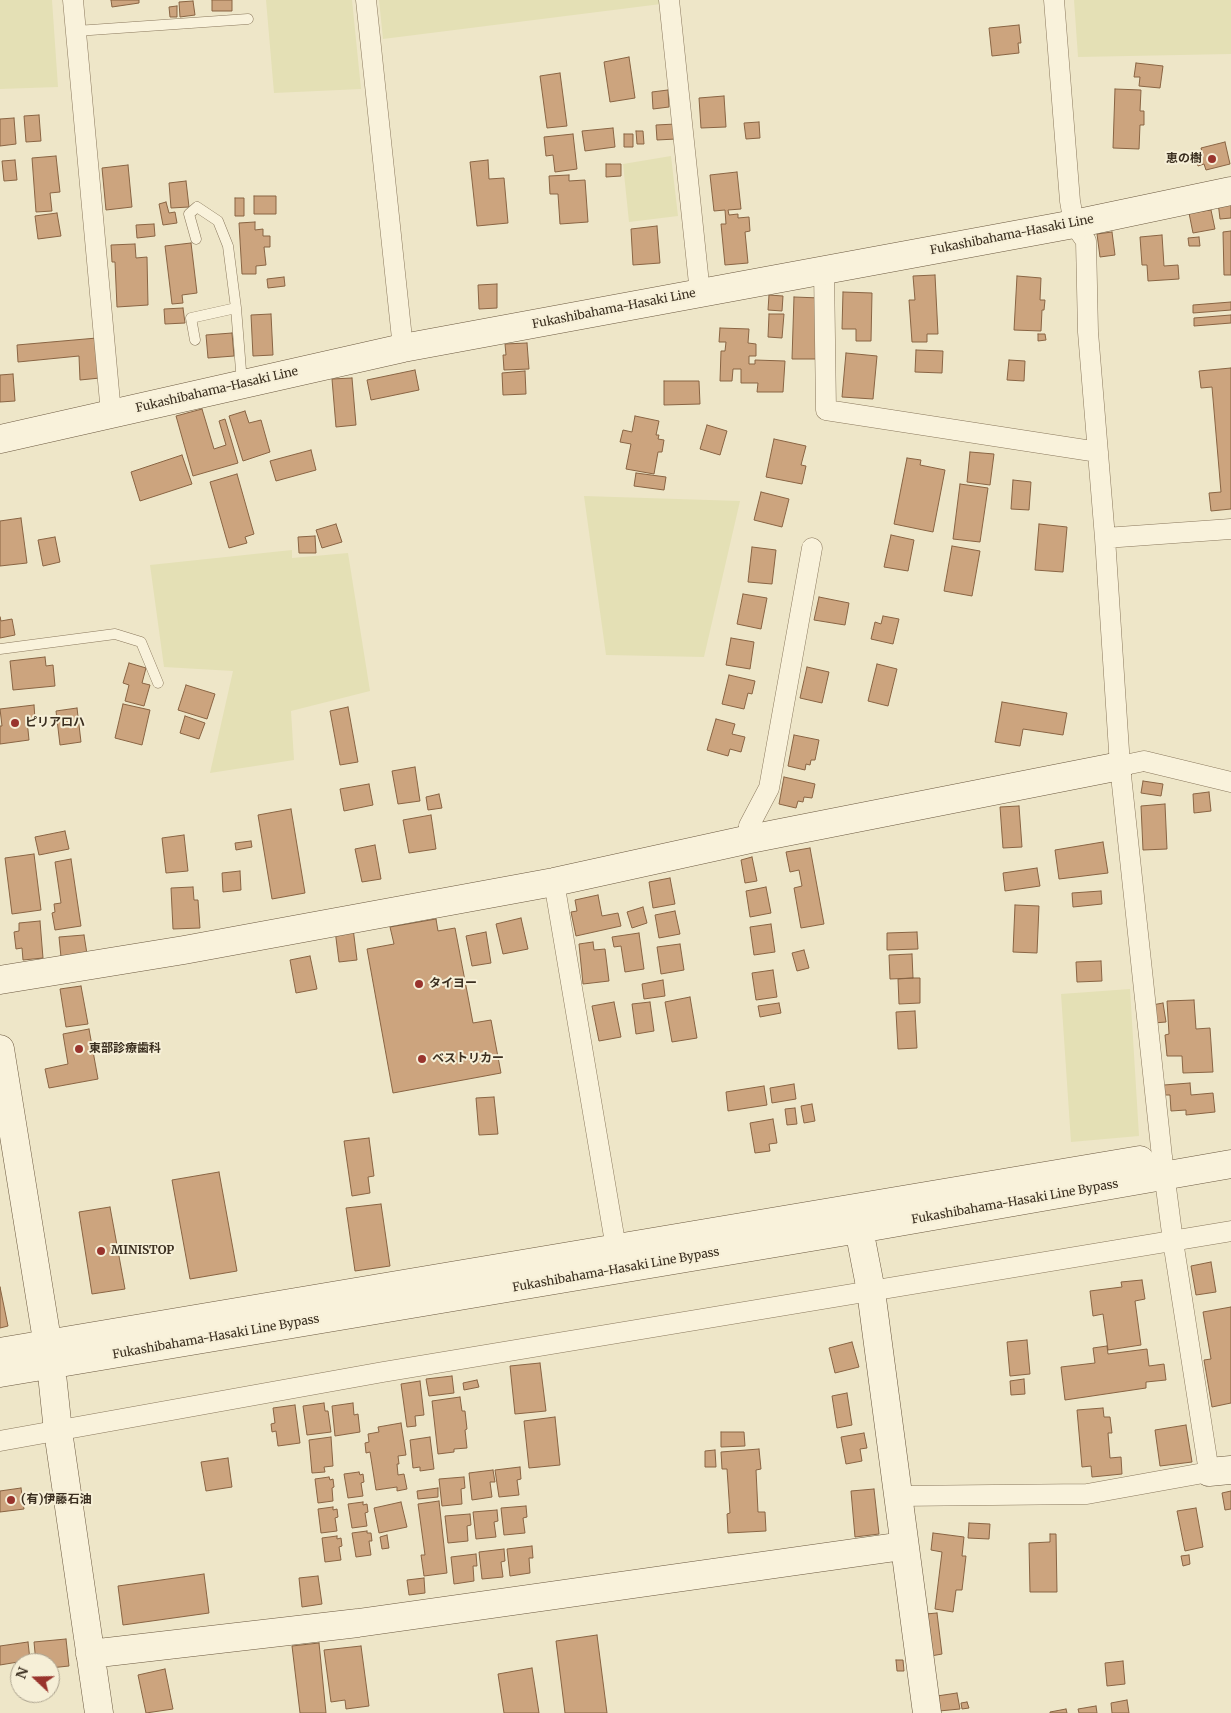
<!DOCTYPE html>
<html>
<head>
<meta charset="utf-8">
<style>
	body { margin:0 }
	#map { position:relative; width:1231px; height:1713px; overflow:hidden; background:#eee6c8; font-family:Merriweather,serif }
	canvas { display:block }
	.north { position:absolute; left:10px; top:1653px; width:50px; height:50px; box-sizing:border-box; background:#f6efd7; border:1px solid #aba28e; border-radius:50%; rotate:291deg; font-size:14px; font-weight:700; line-height:20px; text-align:center; color:#3b2f20 }
	.north::after { content:''; display:block; margin:auto; width:18px; height:22px; background:#99342d; clip-path:polygon(50% 0,100% 100%,50% 72%,0 100%) }
</style>
</head>
<body>
<div id="map">
<canvas width="1231" height="1713"></canvas>
<div class="north">N</div>
</div>
<script>
const ctx = document.querySelector('canvas').getContext('2d');
ctx.lineJoin = 'round';
function fillPath(path, color) {
  ctx.fillStyle = color;
  ctx.fill(path, 'evenodd');
}
function toPath(rows) {
  const path = new Path2D();
  for (const r of rows) {
    path.moveTo(r[0], r[1]);
    for (let i = 2; i < r.length; i += 2) path.lineTo(r[i], r[i + 1]);
  }
  return path;
}
function strokePath(path, color, width, dash) {
  ctx.strokeStyle = color;
  ctx.lineWidth = width;
  ctx.lineCap = dash ? 'butt' : 'round';
  ctx.setLineDash(dash || []);
  ctx.stroke(path);
}
function drawText(font, color, halo, rows, align = 'center') {
  ctx.font = font + ' Merriweather,"Noto Sans JP",serif';
  ctx.lineWidth = 4;
  ctx.setLineDash([]);
  ctx.textBaseline = 'middle';
  ctx.strokeStyle = halo;
  ctx.fillStyle = color;
  for (const [text, x, y, turn = 0] of rows) {
    ctx.save();
    ctx.translate(x, y);
    ctx.rotate((+turn || 0) * Math.PI / 180);
    ctx.textAlign = isNaN(turn) ? turn : align;
    if (halo) ctx.strokeText(text, 0, 0);
    ctx.fillText(text, 0, 0);
    ctx.restore();
  }
}
fillPath(toPath([
	[0,0,52,0,58,87,0,89],
	[266,0,352,0,361,89,274,93],
	[379,0,660,0,661,4,383,39],
	[1074,0,1231,0,1231,54,1078,57],
	[671,156,678,216,629,222,623,164],
	[584,496,740,501,704,657,606,655],
	[292,550,292,558,348,553,370,691,291,711,294,760,210,773,233,671,164,667,150,565],
	[1130,989,1139,1136,1071,1142,1061,994]
]), '#e4e0b5');
const building = toPath([
	[111,0,139,0,139,3,112,7,111,0],
	[212,0,232,0,232,11,212,11,212,0],
	[193,1,195,15,180,17,179,2,193,1],
	[177,6,177,17,170,17,169,7,177,6],
	[1019,25,1021,43,1018,43,1019,53,992,56,989,28,1019,25],
	[629,57,635,98,610,102,604,62,629,57],
	[1136,63,1163,66,1160,88,1139,86,1140,77,1134,77,1136,63],
	[560,73,567,126,547,128,540,76,560,73],
	[1115,89,1141,90,1140,111,1144,111,1144,125,1140,125,1139,149,1113,148,1115,89],
	[668,90,669,107,653,109,652,92,668,90],
	[724,96,726,127,701,128,699,98,724,96],
	[39,115,41,141,26,142,24,116,39,115],
	[14,118,16,144,0,146,0,119,14,118],
	[759,122,760,138,746,139,744,123,759,122],
	[676,124,676,139,657,140,656,125,676,124],
	[613,128,615,147,585,151,582,131,613,128],
	[636,131,643,131,644,144,637,144,636,131],
	[573,134,577,169,555,172,553,155,546,156,544,137,573,134],
	[624,134,633,134,633,147,624,147,624,134],
	[1225,142,1230,164,1206,170,1204,164,1198,166,1195,154,1202,152,1201,148,1225,142],
	[56,156,60,192,50,193,52,211,36,212,32,158,56,156],
	[15,160,17,180,4,181,2,161,15,160],
	[488,160,489,179,504,178,508,223,477,226,470,162,488,160],
	[606,164,621,164,621,176,606,177,606,164],
	[128,165,132,207,106,210,102,168,128,165],
	[737,172,741,209,728,210,729,215,738,214,738,218,749,217,750,231,745,232,748,263,725,265,721,224,726,224,725,210,714,211,710,175,737,172],
	[569,175,569,181,585,180,588,222,560,224,558,194,550,194,549,176,569,175],
	[186,181,189,207,171,208,169,183,186,181],
	[254,196,276,196,276,214,254,214,254,196],
	[235,198,244,198,244,216,235,216,235,198],
	[1231,201,1231,218,1220,219,1218,202,1231,201],
	[166,202,169,213,175,212,177,223,163,225,159,204,166,202],
	[1211,210,1215,229,1193,233,1189,213,1211,210],
	[57,213,61,236,38,239,35,216,57,213],
	[255,222,255,230,263,229,263,236,270,236,270,247,264,247,266,265,256,266,256,274,242,274,239,223,255,222],
	[154,224,155,236,137,238,136,225,154,224],
	[657,226,660,263,633,265,631,229,657,226],
	[1231,231,1231,275,1224,275,1223,232,1231,231],
	[1112,232,1115,255,1100,257,1097,234,1112,232],
	[1162,235,1164,266,1178,265,1179,279,1148,281,1147,265,1142,265,1140,237,1162,235],
	[1199,237,1200,246,1189,246,1188,238,1199,237],
	[191,243,197,293,182,295,183,303,172,304,165,246,191,243],
	[135,244,136,258,147,257,148,305,117,307,115,262,112,262,111,245,135,244],
	[935,275,938,334,927,334,927,342,912,342,909,300,915,300,913,276,935,275],
	[1017,276,1041,278,1040,300,1045,300,1044,310,1042,310,1041,331,1014,330,1017,276],
	[284,277,285,286,268,288,267,279,284,277],
	[497,284,497,308,479,309,478,285,497,284],
	[843,292,872,293,871,341,856,341,856,329,842,329,843,292],
	[769,295,783,296,782,311,768,310,769,295],
	[794,297,820,298,818,359,792,359,794,297],
	[1231,302,1231,310,1193,313,1193,305,1231,302],
	[183,308,185,323,165,324,164,309,183,308],
	[271,314,273,355,253,356,251,315,271,314],
	[769,314,784,314,782,338,768,337,769,314],
	[1231,315,1231,323,1194,326,1194,318,1231,315],
	[720,328,749,329,748,343,756,344,756,356,749,356,749,364,755,364,755,360,785,361,783,392,757,392,758,383,741,383,741,369,733,369,732,381,720,381,721,351,725,351,726,342,719,342,720,328],
	[232,333,234,356,208,358,206,335,232,333],
	[1038,334,1045,334,1046,340,1038,341,1038,334],
	[97,338,100,378,80,380,79,356,18,362,17,345,97,338],
	[527,343,529,369,504,370,503,355,506,355,505,344,527,343],
	[916,350,943,351,942,373,915,372,916,350],
	[846,353,877,356,873,399,842,397,846,353],
	[1009,360,1025,361,1024,381,1007,380,1009,360],
	[1231,368,1231,509,1211,511,1209,493,1221,492,1212,387,1201,388,1199,371,1231,368],
	[415,370,419,390,371,400,367,380,415,370],
	[525,371,526,394,503,395,502,373,525,371],
	[13,374,15,401,0,402,0,375,13,374],
	[352,378,356,425,336,427,332,379,352,378],
	[664,381,699,381,700,404,664,405,664,381],
	[202,409,214,449,226,445,219,421,225,419,238,463,193,476,176,416,202,409],
	[245,411,249,423,261,420,270,452,243,461,229,416,245,411],
	[635,416,659,421,656,435,659,435,658,439,664,440,662,452,658,452,654,474,626,469,631,444,620,442,623,430,632,432,635,416],
	[707,425,727,431,720,455,700,449,707,425],
	[774,439,806,446,801,465,806,466,802,484,766,477,774,439],
	[311,450,316,470,276,481,270,461,311,450],
	[970,452,994,454,990,485,967,482,970,452],
	[182,455,192,484,140,501,131,472,182,455],
	[907,458,921,460,920,465,945,470,933,532,894,524,907,458],
	[636,473,666,477,664,490,634,486,636,473],
	[237,474,254,534,245,537,247,543,229,548,210,482,237,474],
	[1013,480,1031,482,1029,510,1011,509,1013,480],
	[960,484,988,488,980,542,953,539,960,484],
	[761,492,789,499,782,527,754,520,761,492],
	[21,518,27,563,0,566,0,521,21,518],
	[336,524,342,542,322,548,316,530,336,524],
	[1039,524,1067,527,1063,572,1035,570,1039,524],
	[891,535,914,540,908,571,884,567,891,535],
	[315,536,316,553,299,553,298,537,315,536],
	[55,537,60,562,43,566,38,540,55,537],
	[952,546,980,551,972,596,944,591,952,546],
	[752,547,776,550,772,584,748,582,752,547],
	[743,594,767,598,761,629,737,624,743,594],
	[819,597,849,603,845,625,814,620,819,597],
	[883,616,899,619,893,644,871,639,875,622,881,624,883,616],
	[0,617,1,621,12,619,15,635,0,638,0,617],
	[731,638,754,642,750,669,726,665,731,638],
	[45,657,46,666,53,665,55,686,13,690,10,661,45,657],
	[129,663,146,668,142,683,150,685,144,706,125,701,129,685,123,683,129,663],
	[877,664,897,669,888,706,868,701,877,664],
	[807,667,829,672,822,703,800,698,807,667],
	[729,675,755,681,752,694,748,693,744,709,722,704,729,675],
	[186,685,215,694,207,719,178,710,186,685],
	[1002,702,1067,713,1063,735,1023,729,1020,746,995,742,1002,702],
	[123,704,150,710,142,745,115,738,123,704],
	[34,705,35,719,27,720,29,740,0,744,0,726,2,726,0,709,34,705],
	[348,707,358,762,340,765,330,711,348,707],
	[77,708,81,742,60,745,56,711,77,708],
	[185,716,205,723,199,739,180,733,185,716],
	[716,719,735,724,732,734,745,737,741,752,730,749,728,756,707,750,716,719],
	[794,735,819,740,815,760,811,760,810,765,806,764,805,770,788,766,794,735],
	[415,767,420,801,398,804,392,771,415,767],
	[784,777,815,784,812,798,804,797,803,802,798,801,796,808,779,804,784,777],
	[1143,781,1163,784,1161,796,1141,793,1143,781],
	[369,784,373,805,344,811,340,789,369,784],
	[1209,792,1211,811,1194,813,1193,794,1209,792],
	[439,794,442,808,428,810,426,797,439,794],
	[1165,804,1167,849,1143,850,1141,806,1165,804],
	[1019,806,1022,847,1003,848,1000,807,1019,806],
	[291,809,305,893,272,899,258,815,291,809],
	[431,815,436,849,409,853,403,820,431,815],
	[65,831,69,849,39,855,35,837,65,831],
	[184,835,188,871,166,873,162,838,184,835],
	[251,841,252,847,236,850,235,843,251,841],
	[1103,842,1108,873,1059,879,1055,850,1103,842],
	[375,845,381,879,362,882,355,849,375,845],
	[810,848,824,924,801,928,794,888,802,886,799,870,790,872,786,852,810,848],
	[34,854,41,910,12,914,5,858,34,854],
	[752,857,757,881,745,883,741,860,752,857],
	[71,859,81,926,55,930,52,913,55,912,54,904,61,903,55,862,71,859],
	[1037,868,1040,886,1005,891,1003,873,1037,868],
	[240,871,241,890,223,892,222,873,240,871],
	[670,878,675,904,653,908,649,882,670,878],
	[193,887,194,900,198,900,200,928,173,929,171,888,193,887],
	[766,887,771,913,750,917,746,891,766,887],
	[1101,891,1102,904,1073,907,1072,893,1101,891],
	[598,895,602,916,618,913,621,926,576,936,571,912,577,911,575,900,598,895],
	[1015,905,1039,906,1037,953,1013,952,1015,905],
	[643,907,647,923,632,928,627,912,643,907],
	[675,911,680,934,659,938,655,915,675,911],
	[521,918,528,949,503,954,496,924,521,918],
	[436,919,438,931,455,928,473,1023,491,1020,501,1073,393,1093,367,949,394,944,390,927,436,919],
	[40,921,43,958,23,960,22,948,16,949,14,932,19,931,19,923,40,921],
	[771,924,775,952,754,955,750,927,771,924],
	[353,928,357,960,339,962,335,930,353,928],
	[486,932,491,963,472,966,466,936,486,932],
	[917,932,918,949,887,950,887,933,917,932],
	[639,933,644,969,625,972,621,946,614,947,612,937,639,933],
	[84,935,87,954,61,957,59,937,84,935],
	[593,942,594,950,605,949,609,981,583,984,579,944,593,942],
	[680,944,684,970,661,974,657,947,680,944],
	[804,950,809,968,797,971,792,953,804,950],
	[912,954,913,978,890,979,889,955,912,954],
	[310,956,317,989,296,993,290,960,310,956],
	[1101,961,1102,981,1077,982,1076,962,1101,961],
	[773,970,777,997,756,1000,752,973,773,970],
	[913,978,920,978,920,1003,899,1004,898,979,913,978],
	[663,980,665,996,644,999,642,984,663,980],
	[81,986,88,1024,66,1027,60,989,81,986],
	[690,997,697,1038,672,1042,665,1002,690,997],
	[1194,1000,1196,1029,1210,1028,1213,1072,1183,1073,1182,1056,1167,1056,1165,1035,1169,1034,1167,1001,1194,1000],
	[614,1002,621,1037,599,1041,592,1006,614,1002],
	[650,1002,654,1031,636,1034,632,1004,650,1002],
	[779,1003,781,1013,760,1017,758,1006,779,1003],
	[1163,1003,1166,1022,1154,1023,1152,1005,1163,1003],
	[915,1011,917,1048,898,1049,896,1012,915,1011],
	[89,1029,98,1079,49,1088,45,1069,68,1064,63,1034,89,1029],
	[1190,1083,1191,1095,1213,1093,1215,1112,1186,1115,1186,1110,1171,1111,1170,1095,1165,1095,1164,1085,1190,1083],
	[794,1084,796,1099,772,1103,770,1088,794,1084],
	[764,1086,767,1105,728,1111,726,1092,764,1086],
	[494,1097,498,1134,479,1135,476,1098,494,1097],
	[812,1104,815,1121,804,1123,801,1106,812,1104],
	[795,1108,797,1124,787,1125,785,1109,795,1108],
	[773,1119,777,1143,769,1144,770,1151,755,1153,750,1123,773,1119],
	[369,1138,374,1176,368,1177,370,1193,352,1196,344,1141,369,1138],
	[219,1172,237,1271,190,1279,172,1180,219,1172],
	[381,1204,390,1266,355,1271,346,1208,381,1204],
	[110,1207,125,1289,92,1294,79,1212,110,1207],
	[1211,1262,1216,1292,1196,1295,1191,1266,1211,1262],
	[1142,1280,1145,1299,1135,1301,1141,1345,1108,1350,1103,1314,1093,1316,1090,1291,1122,1287,1121,1282,1142,1280],
	[0,1287,8,1326,0,1328,0,1287],
	[1231,1307,1231,1403,1212,1407,1204,1360,1211,1359,1203,1312,1231,1307],
	[1027,1340,1030,1374,1010,1376,1007,1342,1027,1340],
	[852,1342,859,1367,835,1373,829,1348,852,1342],
	[1107,1346,1108,1354,1147,1349,1149,1366,1164,1364,1166,1380,1146,1382,1146,1388,1065,1400,1061,1367,1095,1363,1093,1348,1107,1346],
	[540,1363,546,1411,515,1414,510,1366,540,1363],
	[452,1376,454,1393,429,1396,426,1379,452,1376],
	[1024,1379,1025,1394,1011,1395,1010,1381,1024,1379],
	[477,1380,479,1387,464,1390,463,1383,477,1380],
	[420,1381,424,1415,415,1416,416,1426,407,1427,401,1384,420,1381],
	[847,1393,852,1425,837,1428,832,1396,847,1393],
	[460,1397,462,1411,465,1411,467,1429,465,1430,467,1448,454,1449,454,1452,438,1454,432,1401,460,1397],
	[324,1403,325,1411,328,1411,331,1432,307,1435,303,1406,324,1403],
	[353,1403,354,1415,358,1414,360,1432,335,1436,332,1406,353,1403],
	[295,1405,300,1443,278,1446,276,1431,272,1432,271,1424,275,1423,273,1408,295,1405],
	[1103,1408,1104,1417,1110,1417,1112,1433,1108,1433,1110,1458,1121,1457,1122,1474,1092,1477,1091,1466,1082,1467,1077,1410,1103,1408],
	[555,1417,560,1465,529,1468,524,1421,555,1417],
	[401,1423,406,1455,398,1456,399,1464,397,1464,398,1475,404,1474,407,1489,397,1491,397,1487,376,1490,370,1452,366,1453,365,1443,369,1442,368,1434,379,1432,378,1427,401,1423],
	[1186,1425,1192,1462,1160,1466,1155,1430,1186,1425],
	[721,1432,744,1432,745,1446,721,1447,721,1432],
	[864,1433,867,1448,860,1449,862,1461,846,1464,841,1437,864,1433],
	[331,1437,333,1466,324,1467,325,1472,312,1473,309,1440,331,1437],
	[430,1437,434,1469,420,1471,420,1467,413,1468,410,1440,430,1437],
	[759,1449,761,1469,756,1470,758,1512,765,1512,766,1531,728,1533,727,1514,730,1513,727,1469,722,1469,721,1452,759,1449],
	[715,1450,716,1467,705,1467,705,1451,715,1450],
	[228,1458,232,1487,206,1491,201,1462,228,1458],
	[520,1467,521,1479,517,1480,519,1495,499,1497,495,1470,520,1467],
	[493,1470,495,1482,490,1482,492,1497,472,1500,469,1473,493,1470],
	[359,1472,360,1475,363,1474,364,1482,361,1483,363,1496,348,1498,344,1474,359,1472],
	[329,1477,330,1480,333,1479,334,1487,332,1488,333,1501,318,1503,315,1479,329,1477],
	[464,1477,465,1488,461,1489,462,1504,442,1506,439,1479,464,1477],
	[21,1488,24,1509,0,1512,0,1491,21,1488],
	[438,1488,438,1497,418,1499,417,1491,438,1488],
	[874,1489,879,1534,855,1537,851,1491,874,1489],
	[1231,1491,1231,1509,1225,1510,1222,1493,1231,1491],
	[439,1501,447,1573,424,1576,421,1555,425,1555,418,1504,439,1501],
	[363,1502,363,1505,367,1504,368,1512,365,1513,367,1526,352,1528,348,1504,363,1502],
	[401,1502,407,1527,379,1533,374,1508,401,1502],
	[526,1506,527,1517,523,1518,525,1533,504,1535,501,1508,526,1506],
	[333,1507,333,1510,337,1509,338,1517,335,1518,337,1531,321,1533,318,1509,333,1507],
	[1196,1508,1203,1547,1185,1551,1177,1511,1196,1508],
	[497,1510,498,1521,494,1522,496,1537,476,1539,473,1512,497,1510],
	[470,1514,471,1525,467,1526,468,1541,448,1543,445,1516,470,1514],
	[969,1523,990,1524,989,1539,968,1538,969,1523],
	[367,1531,367,1533,371,1533,372,1541,369,1541,371,1555,356,1557,352,1533,367,1531],
	[933,1533,964,1537,962,1556,966,1556,962,1590,956,1590,953,1612,935,1609,942,1552,931,1550,933,1533],
	[1050,1534,1056,1534,1057,1592,1030,1592,1029,1543,1050,1542,1050,1534],
	[387,1535,389,1548,382,1549,380,1537,387,1535],
	[337,1536,337,1539,341,1538,342,1546,339,1547,341,1560,325,1562,322,1538,337,1536],
	[532,1546,533,1558,529,1558,530,1573,510,1576,507,1549,532,1546],
	[504,1549,505,1561,501,1562,503,1577,482,1579,479,1552,504,1549],
	[476,1554,477,1566,473,1566,474,1581,454,1584,451,1557,476,1554],
	[1189,1555,1190,1564,1183,1566,1181,1556,1189,1555],
	[204,1574,209,1613,123,1625,118,1586,204,1574],
	[318,1576,322,1604,302,1607,299,1578,318,1576],
	[424,1578,425,1593,409,1595,407,1580,424,1578],
	[937,1613,942,1654,931,1656,926,1614,937,1613],
	[597,1635,607,1713,565,1713,556,1641,597,1635],
	[66,1639,69,1666,50,1668,50,1663,36,1663,34,1642,66,1639],
	[28,1642,30,1660,0,1665,0,1646,28,1642],
	[319,1643,326,1713,300,1713,292,1646,319,1643],
	[361,1646,369,1706,346,1709,345,1700,331,1702,324,1650,361,1646],
	[896,1660,903,1660,904,1671,897,1671,896,1660],
	[1123,1661,1125,1684,1107,1686,1105,1663,1123,1661],
	[532,1668,539,1713,504,1713,498,1674,532,1668],
	[165,1669,173,1709,146,1713,138,1675,165,1669],
	[957,1693,960,1709,939,1711,937,1696,957,1693],
	[1127,1700,1129,1713,1112,1713,1111,1703,1127,1700],
	[967,1702,969,1708,962,1709,961,1703,967,1702],
	[1096,1706,1097,1713,1079,1713,1078,1709,1096,1706],
	[1066,1709,1067,1713,1050,1713,1050,1712,1066,1709]
]);
fillPath(building, '#cca47e');
strokePath(building, '#896443', 1);
const lane = toPath([
	[76,31,248,19],
	[196,239,189,214,197,207,218,221,228,246,236,308,242,383],
	[195,340,191,318,236,308],
	[0,649,115,634,141,642,158,683]
]);
const street = toPath([
	[73,0,111,413],
	[366,0,403,348],
	[669,0,700,293],
	[824,270,826,410,1098,452],
	[1105,538,1231,529],
	[1120,766,1144,761,1231,782],
	[750,839,749,826,769,788,812,548],
	[554,882,618,1260],
	[0,1441,383,1372,1231,1231],
	[898,1496,1087,1494,1209,1472,1173,1241,1162,1157,1120,766,1105,538,1088,332,1086,241,1074,224,1070,201,1054,0]
]);
const secondary = toPath([
	[0,439,403,348,1074,224,1231,191],
	[0,980,184,950,554,882,750,839,1120,766],
	[0,1049,51,1365,58,1431,99,1713],
	[859,1229,871,1291,927,1713],
	[0,1352,1140,1160],
	[0,1373,859,1229,1231,1164],
	[1209,1472,1231,1470],
	[90,1654,358,1623,903,1546]
]);
strokePath(lane, '#8a785d', 11);
strokePath(street, '#8a785d', 21);
strokePath(secondary, '#6c5940', 29);
strokePath(lane, '#f9f2db', 10);
strokePath(street, '#f9f2db', 20);
strokePath(secondary, '#f9f2db', 28);
for (const [x, y, r, color] of [
	[1212,159,5,"#99342d"],
	[15,723,5,"#99342d"],
	[419,984,5,"#99342d"],
	[79,1049,5,"#99342d"],
	[422,1059,5,"#99342d"],
	[101,1251,5,"#99342d"],
	[11,1500,5,"#99342d"]
]) {
  const dot = new Path2D();
  dot.arc(x, y, r, 0, 2 * Math.PI);
  ctx.fillStyle = color;
  ctx.fill(dot);
  strokePath(dot, '#f6efd7', 2);
}
drawText('bold 12px', '#3b2f20', '#f6efd7', [
	["恵の樹",1202,159,"right"],
	["ピリアロハ",25,723],
	["タイヨー",429,984],
	["東部診療歯科",89,1049],
	["ベストリカー",432,1059],
	["MINISTOP",111,1251],
	["(有)伊藤石油",21,1500]
], 'left');
drawText('12px', '#3b2f20', '#f6efd7', [
	["Fukashibahama-Hasaki Line",1012,235,-11],
	["Fukashibahama-Hasaki Line",614,309,-11],
	["Fukashibahama-Hasaki Line",217,390,-13],
	["Fukashibahama-Hasaki Line Bypass",1015,1202,-10],
	["Fukashibahama-Hasaki Line Bypass",616,1270,-10],
	["Fukashibahama-Hasaki Line Bypass",216,1337,-10]
]);
</script>
</body>
</html>
